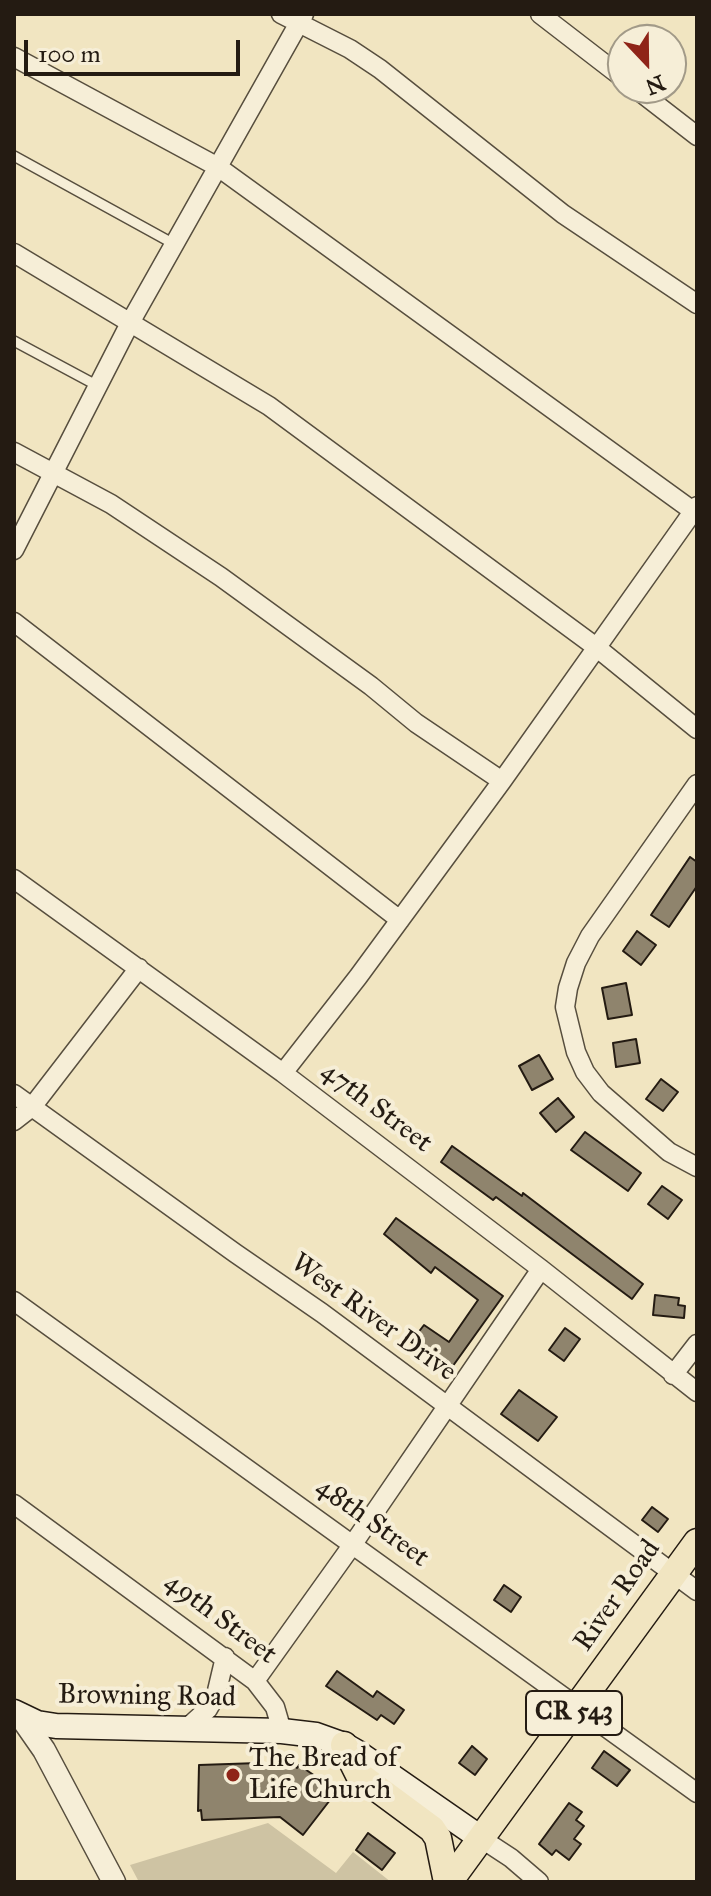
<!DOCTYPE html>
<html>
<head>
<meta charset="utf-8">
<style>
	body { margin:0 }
	#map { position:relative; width:711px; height:1896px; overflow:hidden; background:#f1e5c1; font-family:"IM FELL Great Primer",serif }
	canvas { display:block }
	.frame { position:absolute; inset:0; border:16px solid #241b12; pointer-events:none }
	.north { position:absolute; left:607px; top:24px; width:80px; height:80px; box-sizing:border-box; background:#f6eed7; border:2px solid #a29a88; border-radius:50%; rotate:158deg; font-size:22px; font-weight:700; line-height:32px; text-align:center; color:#241b12 }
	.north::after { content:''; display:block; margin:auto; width:28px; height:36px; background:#8f2418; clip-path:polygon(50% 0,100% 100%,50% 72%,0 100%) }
	.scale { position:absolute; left:24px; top:40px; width:216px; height:36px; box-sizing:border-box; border:4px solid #241b12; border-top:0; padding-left:10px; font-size:24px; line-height:28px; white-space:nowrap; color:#241b12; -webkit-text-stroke:6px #f6eed7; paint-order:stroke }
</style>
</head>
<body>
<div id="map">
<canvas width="711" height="1896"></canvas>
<div class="frame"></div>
<div class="north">N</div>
<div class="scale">100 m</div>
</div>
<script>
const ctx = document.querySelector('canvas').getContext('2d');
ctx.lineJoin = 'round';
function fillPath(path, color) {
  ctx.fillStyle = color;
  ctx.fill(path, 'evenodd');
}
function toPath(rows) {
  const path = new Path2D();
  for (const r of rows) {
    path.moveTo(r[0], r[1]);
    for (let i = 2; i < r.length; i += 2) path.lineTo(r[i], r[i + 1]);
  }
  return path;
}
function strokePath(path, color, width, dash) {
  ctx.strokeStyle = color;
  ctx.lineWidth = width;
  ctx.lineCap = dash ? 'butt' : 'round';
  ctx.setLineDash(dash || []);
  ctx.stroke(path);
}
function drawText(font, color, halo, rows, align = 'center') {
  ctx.font = font + ' "IM FELL Great Primer",serif';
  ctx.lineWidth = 8;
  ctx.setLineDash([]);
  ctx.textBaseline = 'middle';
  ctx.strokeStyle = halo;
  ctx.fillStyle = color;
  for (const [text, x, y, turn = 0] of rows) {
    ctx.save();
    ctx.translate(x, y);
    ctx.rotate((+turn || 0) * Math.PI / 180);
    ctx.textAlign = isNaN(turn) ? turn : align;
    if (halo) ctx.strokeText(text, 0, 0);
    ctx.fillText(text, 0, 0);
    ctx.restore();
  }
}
fillPath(toPath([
	[268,1823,336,1873,353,1852,391,1882,139,1882,130,1865]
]), '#cec3a3');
const building = toPath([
	[690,857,697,862,697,886,669,927,651,915,690,857],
	[637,931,656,945,641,965,623,951,637,931],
	[626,983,632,1015,608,1019,602,988,626,983],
	[636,1039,640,1063,616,1067,613,1043,636,1039],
	[539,1055,553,1079,532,1090,519,1066,539,1055],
	[661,1079,678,1092,663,1111,646,1099,661,1079],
	[558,1098,574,1117,556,1132,540,1113,558,1098],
	[585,1132,641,1173,628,1191,571,1150,585,1132],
	[452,1146,522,1196,523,1193,643,1284,632,1299,496,1197,493,1200,441,1162,452,1146],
	[662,1186,682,1200,668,1219,648,1204,662,1186],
	[396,1218,503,1296,450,1370,411,1342,424,1325,449,1342,478,1300,435,1267,431,1273,384,1234,396,1218],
	[655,1295,679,1298,678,1305,685,1306,684,1318,653,1315,655,1295],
	[565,1328,580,1339,564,1361,549,1350,565,1328],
	[519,1390,557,1417,538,1441,501,1414,519,1390],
	[652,1507,668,1519,658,1532,642,1520,652,1507],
	[504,1585,521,1597,511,1612,494,1600,504,1585],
	[337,1671,373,1697,377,1691,404,1710,394,1724,381,1715,377,1720,326,1686,337,1671],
	[472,1746,487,1759,475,1775,459,1763,472,1746],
	[604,1751,630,1770,617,1786,592,1768,604,1751],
	[259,1763,259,1768,281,1768,284,1764,288,1768,291,1764,297,1768,299,1765,337,1791,303,1835,280,1817,202,1820,201,1810,198,1811,199,1765,259,1763],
	[569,1803,582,1812,576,1820,584,1826,574,1839,581,1844,569,1860,556,1850,552,1855,539,1844,569,1803],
	[368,1833,395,1853,382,1870,356,1850,368,1833]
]);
fillPath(building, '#8f846d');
strokePath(building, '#241b12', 2);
const service = toPath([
	[14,156,174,244],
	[14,341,98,386]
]);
const minor = toPath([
	[281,14,350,49,380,69,563,214,697,304],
	[540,14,623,78],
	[14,57,218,167,693,511],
	[635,88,697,136],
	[14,253,269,406,596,647,697,729],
	[14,452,111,504,221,577,371,686,416,723,502,781],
	[14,550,131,321,304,14],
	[14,622,400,920],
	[697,784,590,936,576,963,568,988,565,1007,576,1052,585,1072,601,1093,669,1152,697,1167],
	[14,879,283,1073,541,1269,697,1392],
	[283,1073,358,977,502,781,697,506],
	[14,1094,235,1253,322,1313,697,1591],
	[14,1121,32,1107,139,968],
	[14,1301,697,1793],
	[673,1375,697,1344],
	[14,1504,255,1681,275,1707,282,1731],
	[255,1681,353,1544,541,1269],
	[187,1728,208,1709,216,1695,225,1657],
	[482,1839,511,1858,539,1882]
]);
const tertiary = toPath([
	[21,1717,44,1750,114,1882]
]);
const secondary = toPath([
	[14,1712,37,1723,56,1726,282,1731,316,1735,344,1745,358,1753,482,1839]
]);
const primary = toPath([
	[344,1745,359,1775,432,1829,438,1838,447,1882],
	[449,1882,697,1542]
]);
strokePath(service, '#574e3e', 12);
strokePath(minor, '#574e3e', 21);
strokePath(tertiary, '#574e3e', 25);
strokePath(secondary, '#241b12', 27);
strokePath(primary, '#241b12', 29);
strokePath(service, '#f6eed7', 9);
strokePath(minor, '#f6eed7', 18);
strokePath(tertiary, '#f6eed7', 22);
strokePath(secondary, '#f6eed7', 24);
strokePath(primary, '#f1e5c1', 26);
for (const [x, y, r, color] of [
	[233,1775,8,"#8f2418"]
]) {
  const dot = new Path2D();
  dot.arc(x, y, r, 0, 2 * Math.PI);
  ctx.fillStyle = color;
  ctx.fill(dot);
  strokePath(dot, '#f6eed7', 3);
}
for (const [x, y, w] of [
	[574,1713,96]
]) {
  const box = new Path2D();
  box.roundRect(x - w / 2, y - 22, w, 44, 6);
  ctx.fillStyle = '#f6eed7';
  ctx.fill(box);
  strokePath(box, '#241b12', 2);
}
drawText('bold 26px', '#241b12', null, [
	["CR 543",574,1713]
]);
drawText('28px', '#241b12', '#f6eed7', [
	["47th Street",376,1108,37],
	["West River Drive",373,1318,36],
	["48th Street",372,1523,36],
	["River Road",618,1596,-55],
	["49th Street",220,1619,37],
	["Browning Road",147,1697,1]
]);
drawText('28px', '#241b12', '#f6eed7', [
	["The Bread of",249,1759],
	["Life Church",249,1791]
], 'left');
</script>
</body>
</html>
